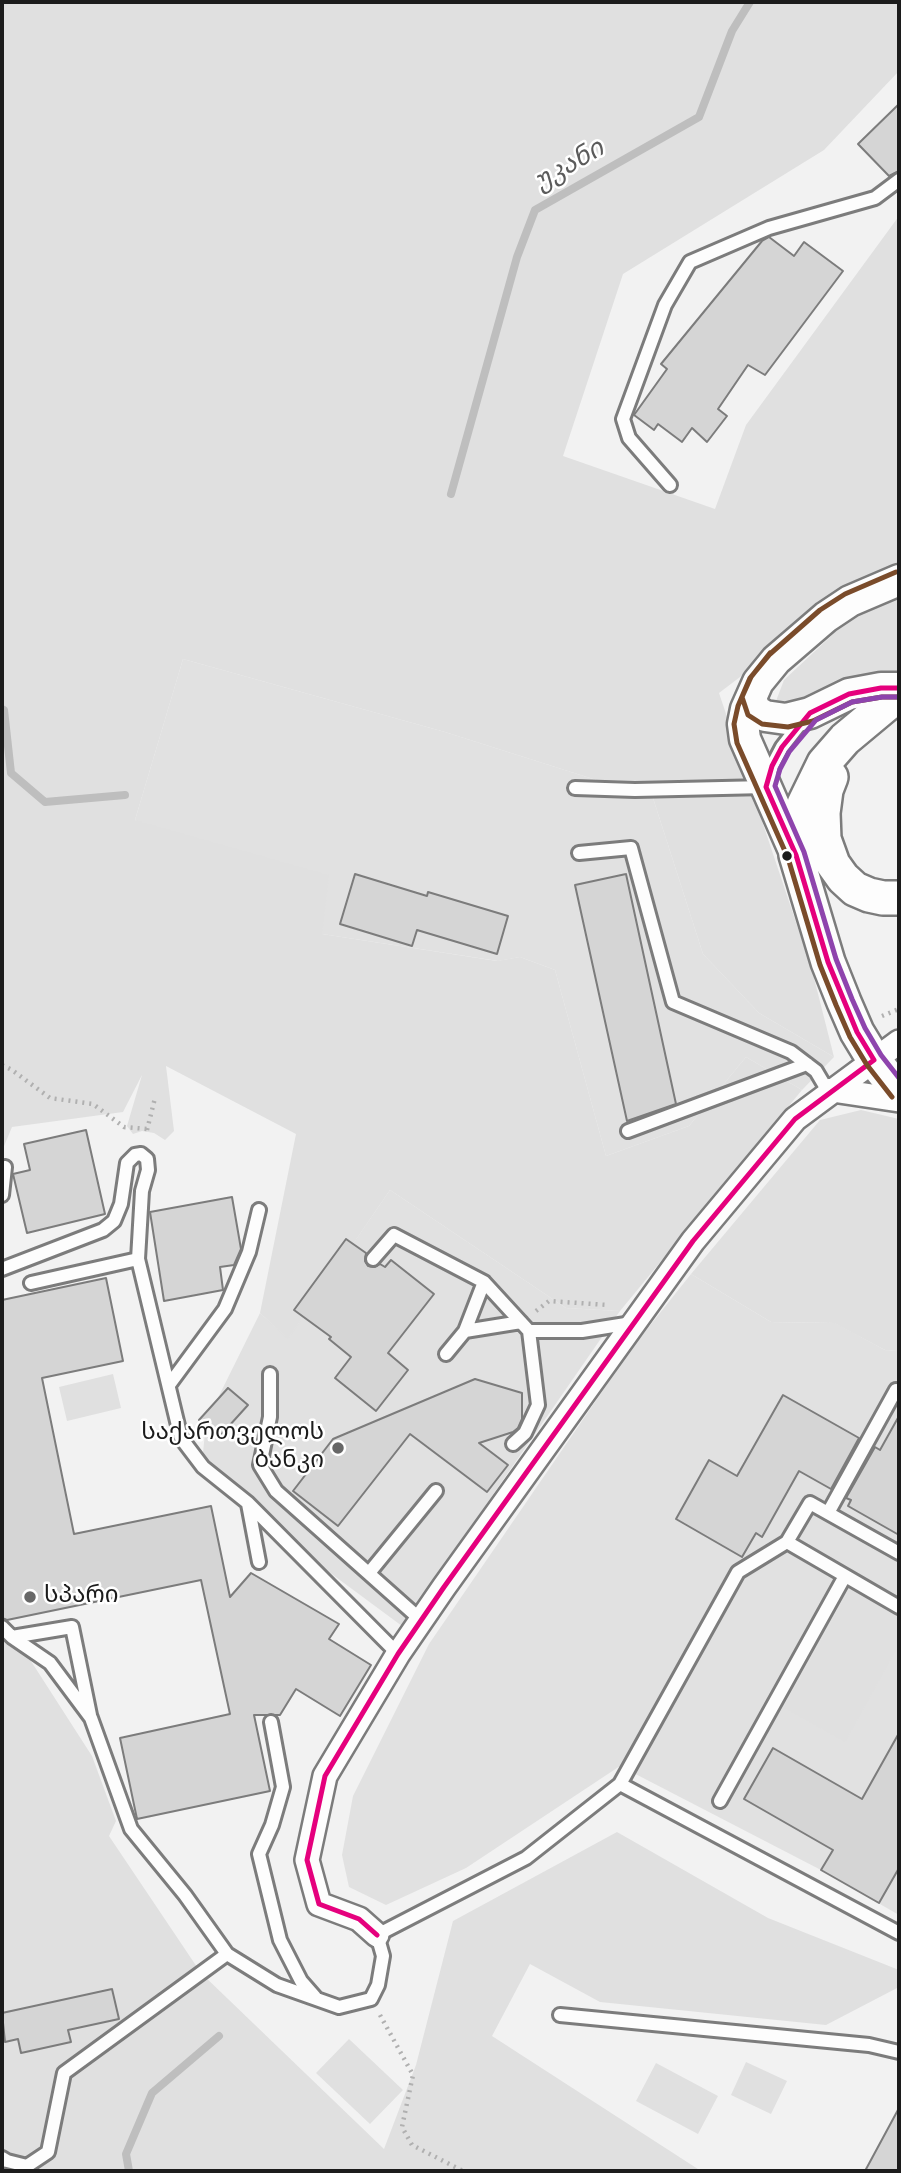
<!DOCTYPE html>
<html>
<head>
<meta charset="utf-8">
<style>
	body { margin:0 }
	#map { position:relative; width:901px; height:2173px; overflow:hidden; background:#f2f2f2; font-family:Mynerve,sans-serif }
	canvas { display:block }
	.frame { position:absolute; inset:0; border:4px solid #1c1c1c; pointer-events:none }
</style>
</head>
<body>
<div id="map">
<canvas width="901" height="2173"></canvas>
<div class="frame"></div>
</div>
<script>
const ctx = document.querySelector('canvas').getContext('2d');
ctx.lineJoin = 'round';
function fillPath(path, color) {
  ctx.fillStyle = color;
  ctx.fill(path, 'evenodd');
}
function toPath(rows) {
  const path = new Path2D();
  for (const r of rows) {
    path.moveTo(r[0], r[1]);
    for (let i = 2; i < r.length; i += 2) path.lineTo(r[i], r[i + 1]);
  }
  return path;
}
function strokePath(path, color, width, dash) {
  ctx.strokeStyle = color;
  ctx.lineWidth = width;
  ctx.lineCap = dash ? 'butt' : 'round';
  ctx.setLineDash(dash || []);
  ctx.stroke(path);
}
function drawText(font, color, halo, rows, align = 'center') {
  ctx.font = font + ' Mynerve,"Noto Sans Georgian",sans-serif';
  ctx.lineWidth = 5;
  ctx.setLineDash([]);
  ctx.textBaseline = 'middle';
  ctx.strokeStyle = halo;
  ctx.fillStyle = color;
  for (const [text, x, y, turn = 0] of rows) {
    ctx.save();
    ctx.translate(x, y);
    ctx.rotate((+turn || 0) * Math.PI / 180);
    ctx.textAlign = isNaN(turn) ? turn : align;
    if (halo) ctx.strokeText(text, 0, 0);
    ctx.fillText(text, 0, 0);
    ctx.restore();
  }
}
fillPath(toPath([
	[183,659,445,732,653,798,703,954,759,1013,834,1057,802,1090,746,1057,689,1126,606,1156,555,970,520,957,498,961,322,934,135,820],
	[390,1190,566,1308,620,1311,402,1626,225,1495,203,1453,206,1422,260,1313,288,1338],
	[691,1274,771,1322,835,1323,885,1350,899,1351,899,1915,821,1870,620,1766,466,1868,386,1905,349,1887,342,1855,353,1796,429,1644,632,1348]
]), '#e1e1e1');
fillPath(toPath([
	[2,2,899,2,899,71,824,150,623,274,563,456,715,509,746,425,899,216,899,567,857,588,719,693,812,970,834,1057,759,1013,703,954,653,798,445,732,183,659,135,820,329,875,322,934,497,961,520,957,555,970,606,1156,689,1126,746,1057,802,1090,620,1311,566,1308,390,1190,288,1339,260,1313,296,1134,166,1066,174,1131,165,1140,154,1133,142,1131,133,1134,127,1126,142,1075,123,1112,12,1127,2,1151],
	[899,596,899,685,775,721,776,701,784,680,859,610],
	[861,1110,899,1119,899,1351,885,1350,834,1323,771,1322,691,1274,820,1120],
	[113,1374,121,1408,67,1421,59,1387],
	[850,1590,899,1618,899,1644,845,1742,784,1708],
	[2,1636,29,1658,92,1756,116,1821,109,1836,201,1973,384,2149,416,2065,453,1921,617,1832,768,1918,899,1970,899,1987,826,2025,600,2002,530,1964,492,2036,701,2171,2,2171],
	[349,2039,403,2090,370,2124,316,2073],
	[746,2062,787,2081,771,2114,731,2095],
	[656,2063,718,2096,698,2134,636,2101]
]), '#e0e0e0');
strokePath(toPath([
	[451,494,517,257,535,210,699,117,732,31,750,2],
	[2,709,4,710,11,773,45,802,125,795],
	[129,2171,126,2154,152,2093,219,2036]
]), '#bebebe', 8);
const building = toPath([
	[899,104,899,171,889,176,858,144,899,104],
	[769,237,794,256,804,242,843,271,765,375,748,365,718,409,727,416,707,442,692,428,682,442,658,424,654,430,634,415,667,369,661,364,762,241,769,237],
	[355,874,427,896,428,892,508,916,497,954,417,930,412,946,340,924,355,874],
	[626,874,676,1104,627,1121,575,885,626,874],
	[86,1130,105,1214,27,1233,13,1174,30,1170,24,1144,86,1130],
	[232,1197,241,1249,234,1265,220,1267,223,1290,164,1301,150,1212,232,1197],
	[346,1239,366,1253,365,1261,368,1266,375,1267,380,1264,385,1267,391,1260,434,1294,388,1353,408,1370,376,1411,335,1378,351,1357,329,1339,331,1337,294,1310,346,1239],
	[106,1278,123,1361,42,1378,74,1534,211,1506,230,1597,251,1573,339,1624,329,1639,371,1665,340,1716,296,1689,280,1715,254,1715,270,1791,137,1819,120,1738,230,1714,201,1580,7,1620,2,1618,2,1300,106,1278],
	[475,1379,522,1393,522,1419,518,1428,513,1432,479,1443,508,1465,487,1492,410,1434,338,1526,293,1491,333,1439,475,1379],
	[228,1388,248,1405,219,1437,199,1420,228,1388],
	[783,1395,859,1438,831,1489,799,1471,762,1537,756,1533,742,1557,676,1519,709,1460,737,1476,783,1395],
	[899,1416,899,1535,848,1506,851,1500,846,1498,875,1447,880,1450,899,1416],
	[899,1733,899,1868,879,1903,821,1870,833,1850,744,1799,773,1748,862,1799,899,1733],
	[112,1989,119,2019,68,2030,71,2042,21,2053,18,2039,5,2042,2,2013,112,1989],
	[899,2108,899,2171,865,2171,899,2108]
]);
fillPath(building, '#d5d5d5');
strokePath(building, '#7c7c7c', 2);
const service = toPath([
	[670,485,629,438,623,419,665,305,690,262,769,228,875,198,899,180],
	[575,788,635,790,766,787,772,766,782,747,803,720],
	[579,853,631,848,673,1002,791,1052,816,1071,829,1093],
	[628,1131,807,1064],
	[2,1195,5,1167],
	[373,1259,394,1235,484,1282,529,1331,582,1331,632,1323],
	[2,1269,103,1230,114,1221,121,1204,127,1163,135,1155,141,1154,147,1159,148,1170,142,1191,138,1259,181,1438,203,1467,248,1503,398,1654],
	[31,1283,138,1259],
	[465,1331,521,1322],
	[446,1354,465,1331,484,1282],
	[270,1374,270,1417,260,1465,276,1491,421,1620],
	[169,1385,225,1309,249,1252,259,1210],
	[513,1444,525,1433,538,1405,529,1331],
	[248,1504,259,1562],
	[828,1513,896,1390],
	[787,1542,899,1607],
	[369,1573,436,1491],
	[2,1627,12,1637,50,1663,91,1718,131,1829,185,1895,227,1954,277,1985,339,2007,371,1999,378,1985,383,1956,377,1935,526,1858,620,1784,738,1572,787,1542,810,1503,899,1553],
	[12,1637,72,1627,90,1715],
	[271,1722,283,1787,272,1825,259,1854,280,1940,301,1981,315,1997],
	[620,1784,899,1933],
	[720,1801,845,1576],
	[560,2015,869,2045,899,2052],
	[2,2158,7,2161,27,2166,48,2152,64,2073,227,1954]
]);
const minor = toPath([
	[832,1090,899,1100],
	[377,1935,359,1919,319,1904,307,1860,325,1776,398,1654,444,1587,693,1241,795,1119,899,1042]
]);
const tertiary = toPath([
	[751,698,755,710,765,716,786,719,810,713,849,694,881,688,899,688],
	[796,855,745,739,743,724,746,709,758,682,776,660,826,617,850,601,899,580]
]);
const secondary = toPath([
	[899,698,887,704,845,739,824,763,804,804,798,826,796,855,828,962,844,1002,857,1032,874,1060,899,1092],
	[831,777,826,790,823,813,824,839,833,864,843,878,855,889,869,895,883,898,899,898]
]);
strokePath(service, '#7c7c7c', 18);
strokePath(minor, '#7c7c7c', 28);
strokePath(tertiary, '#7c7c7c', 35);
strokePath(secondary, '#7c7c7c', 38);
strokePath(toPath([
	[882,1016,899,1009],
	[2,1065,12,1070,50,1098,93,1104,124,1127,147,1129],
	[147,1130,155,1098],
	[536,1311,549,1301,608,1305],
	[380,2015,413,2075,402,2127,412,2145,463,2171]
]), '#b0b0b0', 4.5, [2, 5]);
strokePath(service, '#fdfdfd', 12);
strokePath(minor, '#fdfdfd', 23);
strokePath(tertiary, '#fdfdfd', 30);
strokePath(secondary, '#fdfdfd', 33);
strokePath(toPath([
	[377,1935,359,1919,319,1904,307,1860,325,1776,398,1654,444,1587,693,1241,795,1119,874,1060,857,1032,828,962,796,855,766,787,772,766,782,747,810,713,849,694,881,688,899,688]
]), '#e5007d', 5);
strokePath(toPath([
	[770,653,751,677,742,697,748,715,762,724,788,727,813,721,852,702,882,697,899,697],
	[892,1097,867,1065,850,1037,836,1005,820,965,788,858,737,743,734,724,738,706,750,678,770,654,820,610,845,594,896,572]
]), '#7a4b2a', 5);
strokePath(toPath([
	[899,697,882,697,852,702,816,720,789,752,780,769,775,786,804,852,836,959,852,999,865,1028,881,1055,899,1078]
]), '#8e44ad', 5);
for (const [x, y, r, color] of [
	[787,856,6,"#1c1c1c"],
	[338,1448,7,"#676767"],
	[30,1597,7,"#676767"]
]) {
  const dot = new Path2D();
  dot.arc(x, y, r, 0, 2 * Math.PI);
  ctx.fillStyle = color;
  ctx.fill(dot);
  strokePath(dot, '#fff', 2.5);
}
drawText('24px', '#1c1c1c', '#fff', [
	["საქართველოს",324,1434],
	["ბანკი",324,1462],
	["სპარი",44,1597,"left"]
], 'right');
drawText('italic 26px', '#5b5b5b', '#fff', [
	["უკანი",570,167,-30]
]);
</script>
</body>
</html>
